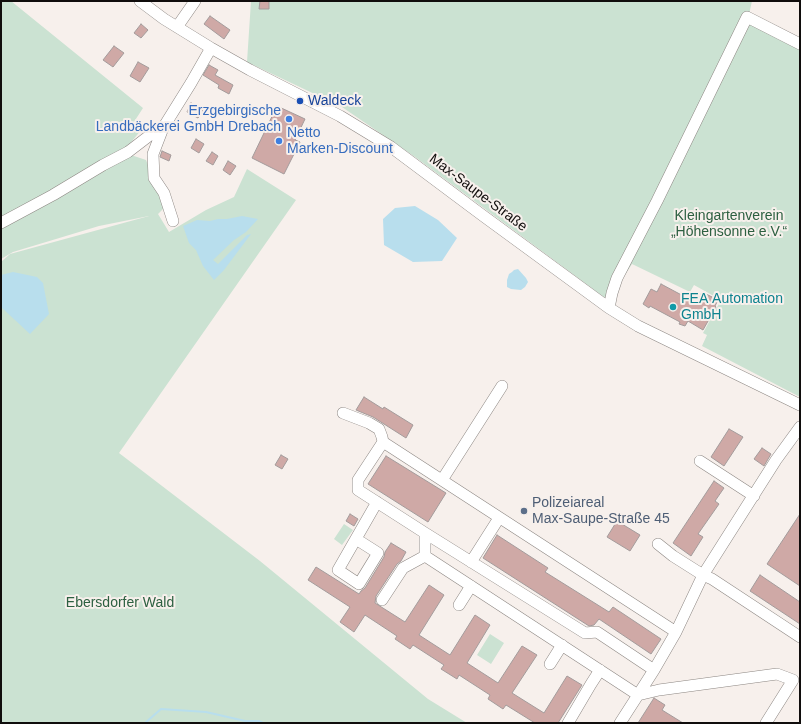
<!DOCTYPE html>
<html>
<head>
<meta charset="utf-8">
<style>
	body { margin:0 }
	#map { position:relative; width:801px; height:724px; overflow:hidden; background:#f7f0ec; font-family:Helvetica,sans-serif }
	canvas { display:block }
	.frame { position:absolute; inset:0; border:2px solid #100d0c; pointer-events:none }
</style>
</head>
<body>
<div id="map">
<canvas width="801" height="724"></canvas>
<div class="frame"></div>
</div>
<script>
const ctx = document.querySelector('canvas').getContext('2d');
ctx.lineJoin = 'round';
function fillPath(path, color) {
  ctx.fillStyle = color;
  ctx.fill(path, 'evenodd');
}
function toPath(rows) {
  const path = new Path2D();
  for (const r of rows) {
    path.moveTo(r[0], r[1]);
    for (let i = 2; i < r.length; i += 2) path.lineTo(r[i], r[i + 1]);
  }
  return path;
}
function strokePath(path, color, width, dash) {
  ctx.strokeStyle = color;
  ctx.lineWidth = width;
  ctx.lineCap = dash ? 'butt' : 'round';
  ctx.setLineDash(dash || []);
  ctx.stroke(path);
}
function drawText(font, color, halo, rows, align = 'center') {
  ctx.font = font + ' Helvetica,sans-serif';
  ctx.lineWidth = 4;
  ctx.setLineDash([]);
  ctx.textBaseline = 'middle';
  ctx.strokeStyle = halo;
  ctx.fillStyle = color;
  for (const [text, x, y, turn = 0] of rows) {
    ctx.save();
    ctx.translate(x, y);
    ctx.rotate((+turn || 0) * Math.PI / 180);
    ctx.textAlign = isNaN(turn) ? turn : align;
    if (halo) ctx.strokeText(text, 0, 0);
    ctx.fillText(text, 0, 0);
    ctx.restore();
  }
}
fillPath(toPath([
	[1,1,11,1,143,108,132,125,141,130,125,150,131,155,146,160,165,207,158,214,169,232,206,210,234,197,247,169,296,200,119,453,260,561,428,699,467,723,1,723,1,262,10,254,149,216,99,226,13,252,1,259],
	[251,1,752,1,748,19,800,46,800,397,702,346,707,335,703,333,721,300,694,285,690,292,632,264,609,299,605,298,415,157,342,107,247,62],
	[344,524,353,530,342,545,334,539],
	[490,634,504,643,491,664,477,655]
]), '#cbe2d2');
fillPath(toPath([
	[415,206,438,220,457,238,442,261,413,262,384,245,383,219,395,208],
	[242,216,258,219,246,232,234,240,213,260,218,264,247,235,251,234,224,270,214,280,203,266,196,250,189,243,183,226,197,220,210,221,218,219,227,219],
	[518,269,526,278,528,282,525,287,521,290,511,289,507,287,507,280,509,274,512,272,514,270],
	[13,272,37,277,43,283,49,314,30,334,1,307,1,275]
]), '#b8deed');
strokePath(toPath([
	[145,723,161,709,206,712,245,721,259,721,263,723],
	[368,723,369,722]
]), '#b8deed', 2);
const building = toPath([
	[260,1,269,1,269,9,259,9,260,1],
	[210,16,230,30,224,39,204,24,210,16],
	[141,24,148,30,141,38,134,33,141,24],
	[114,46,124,53,113,67,103,60,114,46],
	[138,62,149,68,140,82,130,76,138,62],
	[209,65,218,70,215,75,233,85,229,94,218,88,219,85,203,75,209,65],
	[191,103,203,110,198,118,187,112,191,103],
	[277,106,305,119,295,140,300,142,284,174,252,158,277,106],
	[196,139,204,144,199,153,191,148,196,139],
	[162,151,171,155,169,161,160,157,162,151],
	[212,152,218,156,213,165,206,161,212,152],
	[228,161,236,166,230,175,223,170,228,161],
	[661,284,689,299,691,295,699,299,702,292,718,300,715,306,716,307,703,330,688,321,685,326,679,324,680,322,650,306,649,308,643,304,651,289,657,292,661,284],
	[364,397,383,409,384,407,413,425,406,438,373,417,356,410,364,397],
	[729,429,743,437,724,466,711,457,729,429],
	[762,448,771,454,764,466,754,459,762,448],
	[281,455,288,459,282,469,275,465,281,455],
	[386,456,446,493,428,522,368,484,386,456],
	[714,481,724,488,715,501,719,504,698,534,703,537,691,556,673,543,714,481],
	[350,514,358,519,354,526,346,521,350,514],
	[800,514,800,586,767,564,800,514],
	[617,521,640,535,630,551,607,537,617,521],
	[497,535,548,568,545,572,609,612,613,607,661,639,651,654,599,619,594,625,589,626,483,558,497,535],
	[391,543,406,552,401,561,397,564,376,596,375,603,405,622,429,585,444,595,419,635,450,655,475,615,490,625,467,663,498,683,522,646,537,655,512,693,544,713,567,676,582,685,558,723,535,723,506,705,503,709,488,699,490,695,459,675,457,679,441,669,444,665,413,645,410,649,395,639,397,636,365,615,354,632,340,622,350,607,308,580,316,567,359,594,361,591,365,588,384,557,385,552,391,543],
	[760,575,800,602,800,624,750,591,760,575],
	[654,698,665,705,662,710,683,723,638,723,654,698]
]);
fillPath(building, '#cfa9a6');
strokePath(building, '#a39b9b', 1);
const minor = toPath([
	[140,1,164,19,211,48,250,70,340,116,391,147,482,215,609,308,638,326,800,405],
	[177,27,195,1],
	[173,221,164,193,154,178,153,154,163,128,191,83,211,48],
	[1,223,53,195,103,165,128,152,158,129,163,128],
	[609,308,612,293,617,278,657,201,747,17,800,44],
	[343,413,369,423,379,429,382,437,383,442],
	[700,461,754,496],
	[442,480,502,386],
	[425,533,425,556,638,695,620,723],
	[356,539,378,553,359,584,338,570,377,502],
	[658,544,673,556,703,575,712,579,800,637],
	[471,562,499,518],
	[382,600,403,568,425,556],
	[459,605,471,586],
	[550,664,562,645],
	[654,670,597,632,585,633,425,533,358,490,358,480,383,442,676,632],
	[638,695,654,670,676,632,703,575,722,545,776,460,800,427],
	[638,695,659,690,777,674,793,680,766,723],
	[568,723,591,684,600,670]
]);
strokePath(minor, '#8c8682', 12);
strokePath(minor, '#fff', 11);
for (const [x, y, r, color] of [
	[300,101,4,"#1a4fb4"],
	[289,119,4,"#3f7fe0"],
	[279,141,4,"#3f7fe0"],
	[673,307,4,"#0f9aa8"],
	[524,511,4,"#5c6f8a"]
]) {
  const dot = new Path2D();
  dot.arc(x, y, r, 0, 2 * Math.PI);
  ctx.fillStyle = color;
  ctx.fill(dot);
  strokePath(dot, '#f7f0ec', 1.5);
}
drawText('14px', '#164399', '#f7f0ec', [
	["Waldeck",308,101]
], 'left');
drawText('14px', '#366cbe', '#f7f0ec', [
	["Erzgebirgische",281,111],
	["Landbäckerei GmbH Drebach",281,127],
	["Netto",287,133,"left"],
	["Marken-Discount",287,149,"left"]
], 'right');
drawText('14px', '#100d0c', '#f7f0ec', [
	["Max-Saupe-Straße",478,193,37]
]);
drawText('14px', '#2d6041', '#f7f0ec', [
	["Kleingartenverein",729,216],
	["„Höhensonne e.V.“",729,232],
	["Ebersdorfer Wald",120,603]
]);
drawText('14px', '#0d838f', '#f7f0ec', [
	["FEA Automation",681,299],
	["GmbH",681,315]
], 'left');
drawText('14px', '#4e5e75', '#f7f0ec', [
	["Polizeiareal",532,503],
	["Max-Saupe-Straße 45",532,519]
], 'left');
</script>
</body>
</html>
